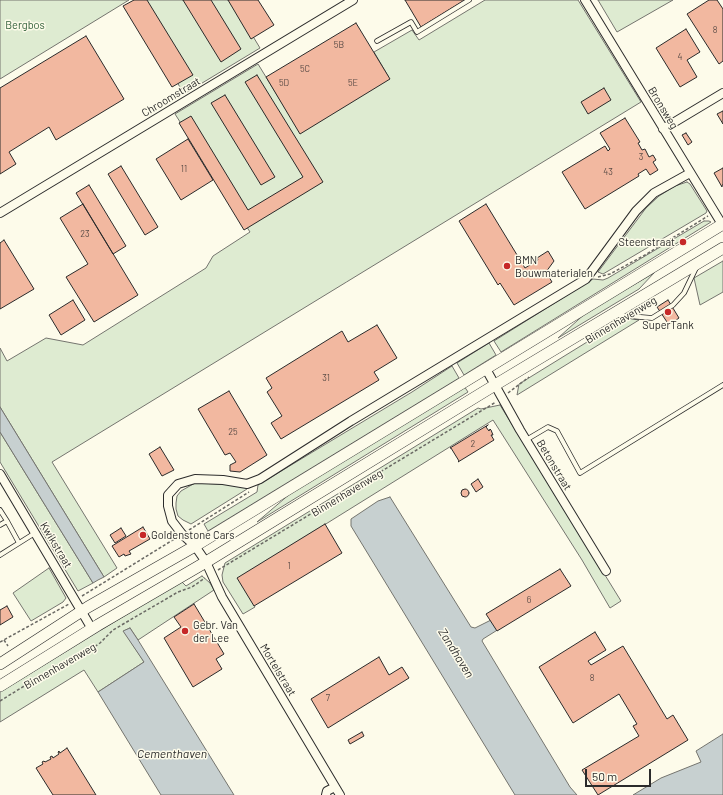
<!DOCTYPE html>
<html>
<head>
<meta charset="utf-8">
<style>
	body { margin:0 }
	#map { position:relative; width:723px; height:795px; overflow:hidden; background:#fdfbea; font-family:Barlow,sans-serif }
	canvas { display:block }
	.scale { position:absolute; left:585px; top:769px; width:66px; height:18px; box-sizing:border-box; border:2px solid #2b2b2b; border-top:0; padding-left:5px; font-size:12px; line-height:14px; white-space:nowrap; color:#2b2b2b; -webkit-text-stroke:3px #fdfbea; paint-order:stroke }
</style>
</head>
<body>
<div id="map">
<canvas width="723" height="795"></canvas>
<div class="scale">50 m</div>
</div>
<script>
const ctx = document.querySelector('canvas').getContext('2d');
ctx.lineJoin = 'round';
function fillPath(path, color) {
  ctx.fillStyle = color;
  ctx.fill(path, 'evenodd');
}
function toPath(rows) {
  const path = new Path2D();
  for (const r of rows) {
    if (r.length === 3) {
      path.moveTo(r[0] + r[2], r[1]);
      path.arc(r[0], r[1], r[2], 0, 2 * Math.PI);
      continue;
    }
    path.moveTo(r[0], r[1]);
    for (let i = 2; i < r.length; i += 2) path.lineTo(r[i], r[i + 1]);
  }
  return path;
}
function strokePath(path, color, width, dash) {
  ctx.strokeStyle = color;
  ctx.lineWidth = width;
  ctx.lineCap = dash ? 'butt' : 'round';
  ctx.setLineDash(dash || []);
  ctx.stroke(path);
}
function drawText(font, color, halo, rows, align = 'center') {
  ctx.font = font + ' Barlow,sans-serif';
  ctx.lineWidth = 3;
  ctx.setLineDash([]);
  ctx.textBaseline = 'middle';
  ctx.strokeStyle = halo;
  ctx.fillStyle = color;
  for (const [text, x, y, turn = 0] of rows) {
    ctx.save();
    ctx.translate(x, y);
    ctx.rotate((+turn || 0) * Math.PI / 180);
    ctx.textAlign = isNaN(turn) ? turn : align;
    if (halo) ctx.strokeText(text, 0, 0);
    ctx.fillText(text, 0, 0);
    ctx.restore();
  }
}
const green = toPath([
	[0,0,129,0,0,79,0,0],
	[138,0,231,0,260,48,184,94,157,48,138,0],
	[485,0,578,0,641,102,52,462,117,568,104,577,0,407,0,348,7,361,46,338,83,345,206,268,213,256,250,232,175,114,258,64,298,129,388,76,374,52,412,30,419,40,485,0],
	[598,0,673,0,617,32,598,0],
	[687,182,690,184,707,211,706,213,603,274,598,272,646,208,659,196,675,186,687,182],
	[704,221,709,221,711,222,501,352,494,341,593,279,603,280,608,278,704,221],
	[723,261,723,292,700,305,694,278,723,261],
	[654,273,639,289,558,338,588,311,654,273],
	[626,318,639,320,517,395,519,384,626,318],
	[489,343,496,355,464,375,457,363,489,343],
	[452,366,459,378,208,531,204,524,257,492,258,485,412,392,452,366],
	[464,386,468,392,257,522,298,487,464,386],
	[500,405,621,601,610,608,582,560,493,420,239,578,255,607,243,614,223,582,222,575,225,563,478,408,481,409,500,405],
	[0,432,93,583,78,591,0,462,0,432],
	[195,483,249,485,247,489,191,524,183,520,178,516,176,509,176,503,177,496,181,491,195,483],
	[49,568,66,598,63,602,31,621,13,593,49,568],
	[202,576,210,583,214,590,138,640,130,628,124,631,144,662,98,692,84,670,0,722,0,692,181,581,186,586,202,576]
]);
fillPath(green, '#deebd1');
strokePath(green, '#74746e', 1);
const water = toPath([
	[0,407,104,577,98,580,93,583,0,432,0,407],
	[390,497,471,627,475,628,493,619,499,629,483,639,482,641,570,787,577,795,515,795,351,526,351,519,378,501,390,497],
	[130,628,138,640,234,795,161,795,98,692,144,662,123,631,130,628],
	[723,734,723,795,633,795,661,778,701,762,696,751,723,734]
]);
fillPath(water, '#c7d0d0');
strokePath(water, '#74746e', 1);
const building = toPath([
	[134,0,147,0,193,75,172,87,123,6,134,0],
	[183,0,211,0,241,49,221,62,183,0],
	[228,0,258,0,274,25,251,39,228,0],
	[405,0,465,0,421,27,405,0],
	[709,0,717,0,723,9,723,61,719,64,687,14,709,0],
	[356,23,390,79,300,134,266,77,356,23],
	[686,29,700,52,687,60,697,77,680,87,656,48,686,29],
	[86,36,124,99,56,140,49,127,9,152,16,164,0,174,0,88,86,36],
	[257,75,323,182,244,230,179,123,191,116,248,210,303,177,245,82,257,75],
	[604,88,611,100,588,114,581,102,604,88],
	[225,95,275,177,261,185,211,103,225,95],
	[723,111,723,124,717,114,723,111],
	[625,118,640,142,638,143,642,150,645,149,649,157,653,155,656,160,653,162,658,170,650,175,646,169,638,174,639,176,585,209,562,172,605,146,608,151,610,149,600,133,625,118],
	[686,133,692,142,688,145,682,135,686,133],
	[188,139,213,180,181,200,156,159,188,139],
	[121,166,158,227,145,235,108,174,121,166],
	[723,168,723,185,722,185,722,187,714,173,723,168],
	[89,185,126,246,113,254,76,193,89,185],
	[83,204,138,295,94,322,66,277,88,264,60,218,83,204],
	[486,204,525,268,538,260,537,258,548,251,554,261,546,272,552,282,514,305,500,283,498,285,459,221,486,204],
	[4,240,34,289,0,309,0,243,4,240],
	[73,300,85,320,61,335,49,315,73,300],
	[668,300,679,318,669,325,657,307,668,300],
	[377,325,397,358,374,372,379,380,281,439,271,423,282,416,267,392,272,388,266,378,342,331,348,342,377,325],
	[229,391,267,455,240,472,230,471,230,465,236,462,230,453,225,455,198,409,229,391],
	[488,425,486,427,489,431,490,429,491,430,493,435,491,435,494,440,458,462,459,461,451,448,450,448,488,425],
	[160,447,174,470,162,476,149,454,160,447],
	[478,479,483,487,476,492,471,484,478,479],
	[465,493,4],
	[325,524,342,553,254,606,237,578,325,524],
	[143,527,150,539,129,551,131,554,125,556,124,554,119,557,112,546,143,527],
	[121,528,126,536,115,543,110,535,121,528],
	[560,569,571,586,497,631,486,614,560,569],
	[194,604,224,654,216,659,222,669,193,687,164,638,181,627,174,617,194,604],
	[7,606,13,617,0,625,0,610,7,606],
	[595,632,606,650,588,661,591,665,623,646,667,719,673,715,688,740,598,795,582,770,639,736,633,726,637,724,619,694,573,723,539,667,595,632],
	[379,657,389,675,402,667,409,678,328,728,311,699,379,657],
	[362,732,364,736,350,744,348,740,362,732],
	[67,748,96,795,53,795,36,768,43,764,42,762,44,761,45,762,51,759,50,757,52,756,53,758,59,754,58,752,59,751,60,753,67,748]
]);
fillPath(building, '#f2b8a0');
strokePath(building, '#2b2b2b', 1);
const service = toPath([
	[377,41,411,22,417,32,469,0],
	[617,315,652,318,673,305,684,293,696,268],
	[526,440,548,427,557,431,580,473,723,385],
	[0,510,7,521,0,525],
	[7,521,19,543],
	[0,555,35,533]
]);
const minor = toPath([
	[585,0,723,226],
	[663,129,723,93],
	[0,213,353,0],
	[486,369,520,430,606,571],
	[0,474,92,629],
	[326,795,327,791,335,787],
	[340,795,222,597,206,562,195,546,182,534,172,521,168,506,168,495,178,484,195,479,223,480,247,484,260,479,351,421,586,279,636,211,654,193,690,173]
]);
const secondary = toPath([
	[0,664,88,607,195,546,723,224],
	[0,686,98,625,206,562,495,385,723,248]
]);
strokePath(service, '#2b2b2b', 5.5);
strokePath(minor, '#2b2b2b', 10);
strokePath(secondary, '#2b2b2b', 12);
strokePath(toPath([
	[598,277,610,274,645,255,708,216],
	[508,393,529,377],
	[189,530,249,492],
	[218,570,496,402],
	[82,596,176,538],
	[4,640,8,646],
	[0,642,69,604],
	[0,701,63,662,78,658,100,643,113,630,178,592,192,587,205,578]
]), '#6a6964', 1.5, [3, 2]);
strokePath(service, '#fdfbea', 4);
strokePath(minor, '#fdfbea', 8);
strokePath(secondary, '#fdfbea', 11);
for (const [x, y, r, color] of [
	[683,242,4,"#c62828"],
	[507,266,4,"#c62828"],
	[668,312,4,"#c62828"],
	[143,535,4,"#c62828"],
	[185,631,4,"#c62828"]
]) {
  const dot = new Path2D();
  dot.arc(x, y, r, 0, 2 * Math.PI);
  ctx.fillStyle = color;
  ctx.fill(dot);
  strokePath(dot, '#fdfbea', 1.5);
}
drawText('9px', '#5d4e48', null, [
	["8",715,30],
	["5B",339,45],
	["4",680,57],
	["5C",305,69],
	["5D",284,83],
	["5E",353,83],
	["3",641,157],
	["11",184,169],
	["43",608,172],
	["23",85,234],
	["31",326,378],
	["25",233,432],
	["2",473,444],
	["1",289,566],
	["6",529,600],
	["8",592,678],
	["7",328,698]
]);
drawText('11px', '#34623c', '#fdfbea', [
	["Bergbos",25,25]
]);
drawText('11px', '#2b2b2b', '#fdfbea', [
	["Chroomstraat",171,97,-31],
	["Bronsweg",663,108,59],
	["Binnenhavenweg",621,320,-31],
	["Betonstraat",554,465,59],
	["Binnenhavenweg",347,493,-31],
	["Kwikstraat",56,545,59],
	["Binnenhavenweg",60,666,-30],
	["Mortelstraat",278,670,59]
]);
drawText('11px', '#2b2b2b', '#fdfbea', [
	["Steenstraat",675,242,"right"],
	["BMN",515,260],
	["Bouwmaterialen",515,273],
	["SuperTank",668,325,"center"],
	["Goldenstone Cars",151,535],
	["Gebr. Van",193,625],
	["der Lee",193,638]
], 'left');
drawText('italic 12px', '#2b2b2b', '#fdfbea', [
	["Zandhaven",456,653,58],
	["Cementhaven",172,754]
]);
</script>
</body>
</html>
